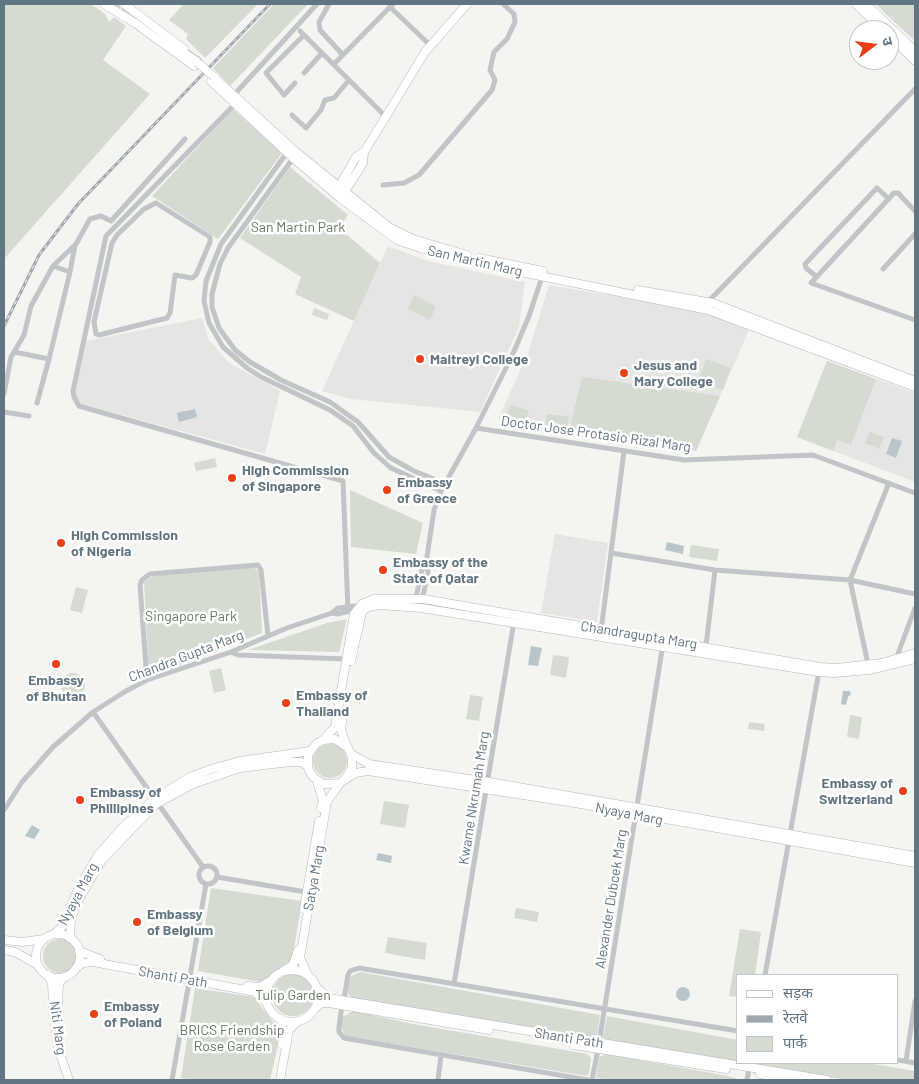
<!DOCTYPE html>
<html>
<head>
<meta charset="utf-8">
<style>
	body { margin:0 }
	#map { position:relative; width:919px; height:1084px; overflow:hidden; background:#f4f4f0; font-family:Barlow,"Noto Sans Devanagari",sans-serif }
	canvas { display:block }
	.frame { position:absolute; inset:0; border:5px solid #617582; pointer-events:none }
	.legend { position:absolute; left:736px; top:974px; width:162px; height:90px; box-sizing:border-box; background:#fff; border:1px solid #c0c8cd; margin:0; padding:6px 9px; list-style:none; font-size:15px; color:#617582 }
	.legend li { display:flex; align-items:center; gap:10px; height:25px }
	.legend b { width:25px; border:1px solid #c0c8cd }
	.north { position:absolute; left:849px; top:20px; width:50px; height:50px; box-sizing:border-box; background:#fff; border:1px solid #c0c8cd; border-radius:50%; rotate:75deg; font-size:14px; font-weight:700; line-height:20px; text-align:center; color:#617582 }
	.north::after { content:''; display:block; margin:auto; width:18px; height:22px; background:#eb3f18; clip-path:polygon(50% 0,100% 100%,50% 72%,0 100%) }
</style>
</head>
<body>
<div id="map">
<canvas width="919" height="1084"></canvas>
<div class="frame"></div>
<ul class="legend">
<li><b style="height:6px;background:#fff"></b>सड़क</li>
<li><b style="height:6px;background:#a1a8ad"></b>रेलवे</li>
<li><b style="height:14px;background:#d5dbd0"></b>पार्क</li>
</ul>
<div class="north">उ</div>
</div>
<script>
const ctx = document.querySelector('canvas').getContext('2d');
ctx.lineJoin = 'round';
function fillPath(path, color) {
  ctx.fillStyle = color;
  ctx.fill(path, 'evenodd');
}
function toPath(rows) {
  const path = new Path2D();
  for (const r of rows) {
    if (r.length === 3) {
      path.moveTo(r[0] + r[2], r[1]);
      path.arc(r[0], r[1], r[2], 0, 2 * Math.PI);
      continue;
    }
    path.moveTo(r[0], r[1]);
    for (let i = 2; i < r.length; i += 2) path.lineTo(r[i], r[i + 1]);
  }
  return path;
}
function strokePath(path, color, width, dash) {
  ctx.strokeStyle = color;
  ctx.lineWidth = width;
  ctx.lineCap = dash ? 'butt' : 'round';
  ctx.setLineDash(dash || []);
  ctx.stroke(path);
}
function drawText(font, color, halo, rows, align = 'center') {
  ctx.font = font + ' Barlow,sans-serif';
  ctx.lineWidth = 5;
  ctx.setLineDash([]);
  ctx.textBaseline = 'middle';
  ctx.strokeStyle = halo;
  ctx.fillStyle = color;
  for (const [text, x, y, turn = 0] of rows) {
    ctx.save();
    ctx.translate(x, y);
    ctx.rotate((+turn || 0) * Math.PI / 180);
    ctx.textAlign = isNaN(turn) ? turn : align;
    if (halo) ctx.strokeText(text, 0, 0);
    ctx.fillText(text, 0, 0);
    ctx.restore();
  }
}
fillPath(toPath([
	[388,246,428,261,525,282,519,327,480,412,351,399,322,391],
	[549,285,701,311,749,330,696,451,498,419,528,353],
	[202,318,209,340,229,363,280,391,265,454,79,403,75,393,86,341],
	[827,361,915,393,915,482,797,437],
	[555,534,608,543,597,622,541,613]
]), '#e5e5e3');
fillPath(toPath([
	[4,4,91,4,105,14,109,22,114,17,126,26,103,60,150,94,4,259],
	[184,4,258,4,205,58,186,39,188,34,169,20],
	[274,4,308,4,230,86,213,68],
	[876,4,915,4,915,41,892,20],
	[233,109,282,153,218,239,152,196],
	[290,167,348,215,339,228,380,263,354,321,295,294,301,277,240,238],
	[414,295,436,306,430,320,408,309],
	[314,308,329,314,327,320,312,315],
	[706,359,731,368,723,390,698,381],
	[827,361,876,379,851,445,837,440,833,451,797,437],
	[582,377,720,396,696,451,569,431],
	[510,405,529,410,526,421,507,415],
	[547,414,569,417,567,430,545,427],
	[870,432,884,437,879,449,865,443],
	[215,458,217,467,196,471,194,463],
	[350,490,423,523,416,554,351,547],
	[691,545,719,549,717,561,689,557],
	[254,567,259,572,262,633,149,677,144,582,153,576],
	[76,587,88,590,82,613,70,610],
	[347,619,339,652,248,650,327,623],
	[553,655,569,657,566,678,550,675],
	[221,668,226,690,214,693,209,671],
	[73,685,12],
	[470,695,483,697,479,721,466,719],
	[850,715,862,717,859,739,847,737],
	[749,722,765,724,764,731,748,729],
	[330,761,17],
	[384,801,409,805,405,828,380,824],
	[211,888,302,901,292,961,261,982,198,971],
	[516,908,539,912,537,922,514,918],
	[740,929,761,932,755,975,738,975,738,997,729,996],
	[388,937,427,943,425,960,385,953],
	[60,956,17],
	[360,972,600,1015,597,1036,591,1040,352,998,347,992,347,985,351,976],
	[293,995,21],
	[195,988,254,997,281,1032,270,1080,196,1080,181,1078],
	[353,1011,413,1024,588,1054,591,1059,589,1073,587,1076,345,1036,340,1025,342,1017],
	[607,1016,738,1040,738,1063,607,1042,603,1037],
	[606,1054,728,1076,741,1080,612,1080,596,1078,599,1057],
	[754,1063,867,1063,915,1071,915,1080,848,1080,760,1067]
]), '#d5dbd0');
fillPath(toPath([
	[195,409,197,417,179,422,177,413],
	[892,438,902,441,896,458,886,454],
	[667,542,684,546,683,554,665,550],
	[531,646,542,648,538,666,528,665],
	[843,691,850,691,851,694,848,697,846,705,841,704],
	[32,825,40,830,34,839,25,836],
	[378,853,392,856,391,863,376,860],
	[683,994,7]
]), '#b8c6ca');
strokePath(toPath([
	[111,4,125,13],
	[122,8,146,25]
]), '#cfd4d4', 9, [9, 4.5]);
const secondary = toPath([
	[104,4,135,23,194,66],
	[124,4,184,49],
	[856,4,883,30],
	[866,4,915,51],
	[889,35,915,61],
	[211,81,293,158,340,198,397,240,423,249,501,268,708,310,915,387],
	[218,81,295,151,389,227,413,239,467,255],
	[336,192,356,157,364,152,385,118,425,52,467,4],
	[342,196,363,163,364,152],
	[479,258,543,271],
	[638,290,713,303,915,381],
	[351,661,362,612,368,607,380,605,421,608,819,672,834,673,869,670,915,659],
	[343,714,341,730,347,746],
	[323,740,335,727,354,614,362,604,374,599,423,599,820,667,836,668,882,663,915,653],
	[351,754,369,764,489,782,915,856],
	[344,780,352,768,352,756,348,748,335,739,323,740,317,743,308,754,308,768,313,777,324,784,340,783,355,773,368,771,575,803,915,863],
	[317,781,323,801,321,808],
	[304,909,319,821],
	[54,934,62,927,78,889,98,855,122,828,153,800,190,777,211,769,240,761,310,751],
	[58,956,22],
	[70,938,71,919,78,901,102,860,156,804,193,784,240,768,290,762,301,762,307,766],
	[4,940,22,942,44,939],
	[4,950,15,952,38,965],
	[79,951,100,959],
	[76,968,83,963,93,962,240,989,255,992,267,1003],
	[292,996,26],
	[283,971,293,965,298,950],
	[48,975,52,983,53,1008,58,1048,69,1080],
	[308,975,300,958,306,923,327,802,340,783],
	[247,986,260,987,271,980],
	[316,987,329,998,827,1080],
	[58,1008,59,983,64,977],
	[315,1008,322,1003,329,1003,489,1030],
	[281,1019,284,1036,282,1044],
	[574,1045,726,1069],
	[760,1074,795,1080],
	[280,1080,289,1030,298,1021]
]);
const primary = toPath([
	[175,47,197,62]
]);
strokePath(secondary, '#b3b9bd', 9);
strokePath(primary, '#b2b7ba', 11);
strokePath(toPath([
	[329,4,319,22,320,30,343,55],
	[390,7,430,45],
	[300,31,386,117],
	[334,64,393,4],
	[304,73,322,53],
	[295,83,284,95,266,73,304,35],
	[232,97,317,4],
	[235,104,106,236,73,391,74,397,79,406,343,481,348,611],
	[292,115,306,128,321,110,325,100,334,98,349,80],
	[288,151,221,244,206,281,204,301,209,323,223,347,247,368,261,377,330,410,353,426,374,453,391,468,441,491],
	[294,157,228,248,220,264,212,294,212,307,219,328,235,350,250,362,281,380,330,402,358,422,389,457,414,471,444,483],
	[383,185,404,183,419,175,492,90,495,80,490,70,494,52,507,39,515,22,514,14,503,4],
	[156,203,210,237,210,242,196,275,192,278,175,275,170,313,167,318,99,335,96,334,94,322,112,243,117,235,144,209,156,203],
	[915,211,898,193,894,193,811,283,915,320],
	[53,266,70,272,75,245],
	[883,269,915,234],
	[817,277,806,268,805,264,877,188,889,199],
	[702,308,915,89],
	[14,352,49,359,70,272],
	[4,394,11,357,24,335,31,306,53,266,76,244,90,219,101,216,111,221,185,139],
	[37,403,49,359],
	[4,412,29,416],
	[476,428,684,460,813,455,915,493],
	[611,553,715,570,850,580,915,594],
	[422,601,428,572,426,563],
	[414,607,422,570,426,563,434,510,441,491,476,428,512,356,529,316,543,274],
	[332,613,337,614,350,611],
	[601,631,624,451],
	[706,646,715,570],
	[231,652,238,655,346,659],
	[896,659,915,608],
	[868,664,850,580,889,483],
	[147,680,140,585,142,580,150,574,258,565,261,570,268,636],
	[93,712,203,867],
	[4,810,22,782,53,747,93,712,126,691,147,680,231,652,287,628,332,613,338,608,364,605],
	[208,875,9],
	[217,877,306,892],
	[765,975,819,671],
	[454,984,515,615],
	[344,999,348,975,350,971,359,968,738,1031],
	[342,1005,339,1027,339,1032,344,1038,588,1080],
	[599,1043,663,644],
	[898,1060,915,1063],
	[906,1061,915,1001],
	[172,1080,206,884],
	[438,1080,441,1055],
	[592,1080,598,1049],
	[747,1080,750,1063]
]), '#c1c5c8', 5);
strokePath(secondary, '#fff', 8);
strokePath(primary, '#fff', 9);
const rail = toPath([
	[4,326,39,255,78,204,270,4]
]);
strokePath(rail, '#a1a8ad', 3);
strokePath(rail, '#fff', 1, [4]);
const secondaryBridge = toPath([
	[197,62,214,77]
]);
strokePath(secondaryBridge, '#b3b9bd', 9, []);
strokePath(secondaryBridge, '#fff', 8);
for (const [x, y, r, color] of [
	[420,359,5,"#eb3f18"],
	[624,373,5,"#eb3f18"],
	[232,478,5,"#eb3f18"],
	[387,490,5,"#eb3f18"],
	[61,543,5,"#eb3f18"],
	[383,570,5,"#eb3f18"],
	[56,664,5,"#eb3f18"],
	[286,703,5,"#eb3f18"],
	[903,791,5,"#eb3f18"],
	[80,800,5,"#eb3f18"],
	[137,922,5,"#eb3f18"],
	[94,1014,5,"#eb3f18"]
]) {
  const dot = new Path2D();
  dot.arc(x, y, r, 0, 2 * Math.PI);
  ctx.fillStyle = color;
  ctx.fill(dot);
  strokePath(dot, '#fff', 2);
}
drawText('14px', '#677961', '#fff', [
	["San Martin Park",298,227],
	["Singapore Park",191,616],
	["Tulip Garden",293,995],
	["BRICS Friendship",232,1030],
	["Rose Garden",232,1046]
]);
drawText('14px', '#617582', '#fff', [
	["San Martin Marg",475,261,13],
	["Doctor Jose Protasio Rizal Marg",596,434,8],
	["Chandragupta Marg",639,635,9],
	["Chandra Gupta Marg",186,656,-21],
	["Kwame Nkrumah Marg",474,798,-81],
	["Nyaya Marg",629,814,11],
	["Satya Marg",314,878,-80],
	["Nyaya Marg",78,894,-62],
	["Alexander Dubcek Marg",611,899,-81],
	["Shanti Path",173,977,10],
	["Niti Marg",58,1028,82],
	["Shanti Path",569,1038,9]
]);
drawText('bold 14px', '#617582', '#fff', [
	["Maitreyi College",430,359],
	["Jesus and",634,365],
	["Mary College",634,381],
	["High Commission",242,470],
	["of Singapore",242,486],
	["Embassy",397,482],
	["of Greece",397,498],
	["High Commission",71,535],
	["of Nigeria",71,551],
	["Embassy of the",393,562],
	["State of Qatar",393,578],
	["Embassy",56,680,"center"],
	["of Bhutan",56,696,"center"],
	["Embassy of",296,695],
	["Thailand",296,711],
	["Embassy of",893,783,"right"],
	["Switzerland",893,799,"right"],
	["Embassy of",90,792],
	["Phillipines",90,808],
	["Embassy",147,914],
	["of Belgium",147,930],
	["Embassy",104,1006],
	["of Poland",104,1022]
], 'left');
</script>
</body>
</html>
